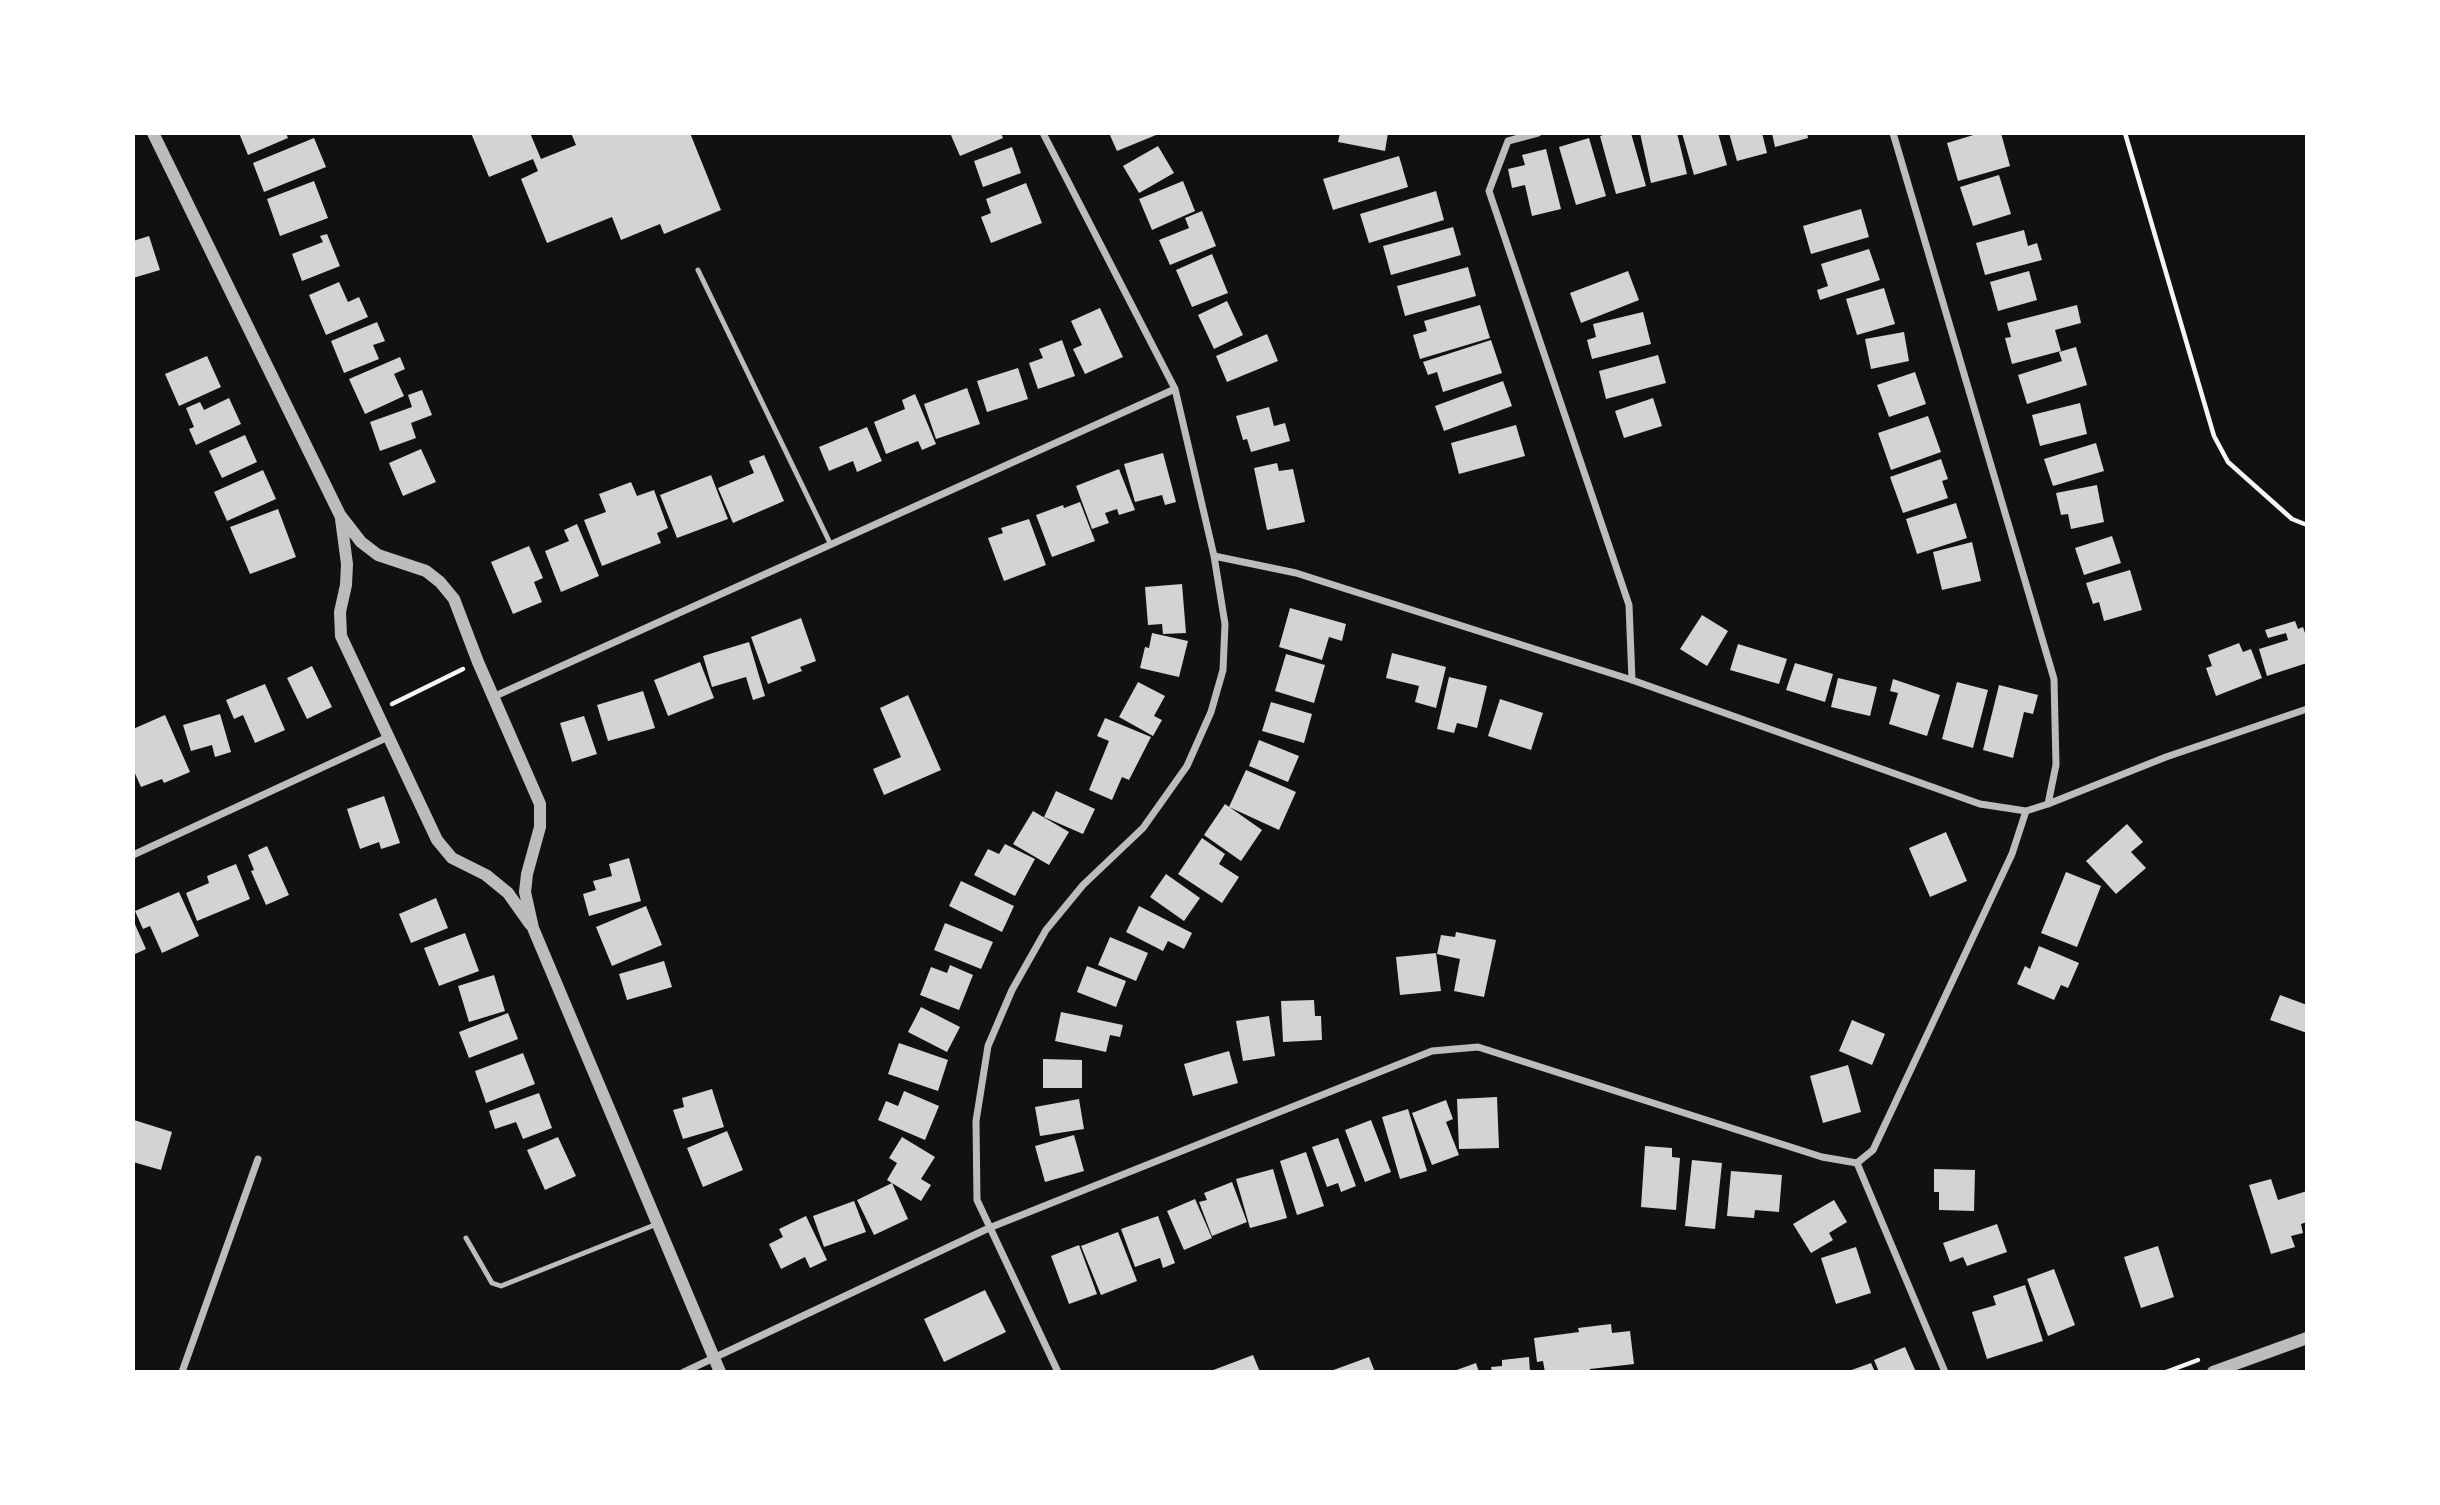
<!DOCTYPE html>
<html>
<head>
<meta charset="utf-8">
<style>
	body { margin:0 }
	#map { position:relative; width:2440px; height:1505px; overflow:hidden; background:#111; font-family:Poppins,sans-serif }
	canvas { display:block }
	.frame { position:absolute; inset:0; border:135px solid #fff; pointer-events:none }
</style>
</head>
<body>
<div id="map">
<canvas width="2440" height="1505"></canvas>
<div class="frame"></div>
</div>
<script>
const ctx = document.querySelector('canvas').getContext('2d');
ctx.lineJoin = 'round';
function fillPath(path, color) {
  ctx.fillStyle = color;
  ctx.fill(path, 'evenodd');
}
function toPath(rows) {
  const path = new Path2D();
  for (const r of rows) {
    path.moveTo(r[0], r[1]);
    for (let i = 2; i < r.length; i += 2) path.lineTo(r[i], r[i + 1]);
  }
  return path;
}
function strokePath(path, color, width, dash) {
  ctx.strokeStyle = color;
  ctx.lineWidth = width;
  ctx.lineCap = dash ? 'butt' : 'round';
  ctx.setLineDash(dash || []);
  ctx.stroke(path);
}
fillPath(toPath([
	[239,133,286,133,288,138,248,155],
	[471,133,530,133,541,159,576,145,571,133,668,133,668,135,690,133,721,210,664,234,660,224,621,240,612,217,547,243,521,179,538,171,533,159,489,177],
	[950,133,1001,133,1003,138,960,156],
	[1109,133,1161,133,1117,151],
	[1340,133,1388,133,1385,151,1338,142],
	[1609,133,1631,133,1646,186,1616,194,1600,136],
	[1640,133,1677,133,1687,174,1651,183],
	[1682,133,1718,133,1727,165,1694,175],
	[1729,133,1762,133,1767,153,1737,161],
	[1772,133,1807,133,1808,138,1775,147],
	[1980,133,2001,133,2010,166,1958,181,1947,143],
	[314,138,326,167,264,192,253,163],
	[1589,138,1606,196,1576,205,1559,147],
	[1158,146,1174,173,1139,193,1123,166],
	[1012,147,1021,173,983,187,974,161],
	[1546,149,1561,209,1532,216,1525,185,1512,188,1508,169,1525,165,1522,155],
	[1399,156,1408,187,1333,210,1323,179],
	[1999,175,2011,214,1973,226,1960,187],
	[314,181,328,218,280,236,267,199],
	[1183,181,1195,211,1152,230,1139,199],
	[1026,183,1042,223,991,243,981,217,991,213,986,199],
	[1436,191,1444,220,1369,243,1360,214],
	[1861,209,1869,237,1811,254,1803,226],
	[1202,211,1216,246,1170,265,1159,240,1189,228,1185,218],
	[1453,227,1461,255,1391,275,1383,246],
	[2024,230,2028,246,2037,243,2042,260,1985,275,1976,243],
	[327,234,340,266,302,281,292,254,323,242,320,236],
	[149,236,160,270,133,278,133,241],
	[1869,249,1880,280,1820,300,1817,290,1828,286,1821,264],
	[1212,254,1228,293,1192,307,1176,270],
	[1468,267,1476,296,1405,316,1397,286],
	[1628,271,1639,300,1581,323,1570,293],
	[2029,271,2037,300,1998,311,1990,282],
	[339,282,348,302,359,297,368,317,326,335,309,295],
	[1884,288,1895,324,1857,335,1846,299],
	[1227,301,1243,335,1214,349,1198,315],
	[1480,305,1490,338,1420,359,1413,335,1427,331,1424,321],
	[2077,305,2081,323,2055,330,2061,351,2012,364,2005,338,2011,337,2007,323],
	[1100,308,1123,357,1085,374,1073,349,1082,345,1071,321],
	[1643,312,1651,344,1592,359,1587,340,1596,337,1593,324],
	[377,322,385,341,373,345,379,359,344,373,331,341],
	[1904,332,1909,361,1871,369,1865,339],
	[1267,334,1278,361,1227,382,1216,356],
	[1062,340,1075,376,1038,389,1029,363,1043,358,1039,349],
	[1491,340,1502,373,1443,392,1437,372,1428,375,1423,362],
	[2076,347,2087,385,2027,404,2018,375,2062,361,2059,352],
	[1658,355,1666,383,1606,399,1599,371],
	[207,356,221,387,179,406,165,374],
	[400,357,405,369,394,374,404,396,365,414,349,379],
	[1018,368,1028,399,987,412,977,381],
	[1915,372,1926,404,1889,417,1877,385],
	[1503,381,1512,406,1444,431,1435,406],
	[967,388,980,424,936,439,924,404],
	[422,390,432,415,411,423,416,438,380,451,370,422,412,407,408,395],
	[915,394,936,444,922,450,918,441,886,454,874,422,905,409,902,400],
	[229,398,241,424,196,445,189,429,194,427,186,408,200,402,204,410],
	[1653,398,1662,426,1624,438,1615,411],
	[2080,403,2087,434,2040,446,2032,415],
	[1269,407,1274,426,1285,423,1290,441,1251,452,1247,439,1243,440,1236,416],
	[1928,416,1941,452,1891,470,1878,433],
	[1516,425,1525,456,1459,474,1451,443],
	[867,427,882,461,857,472,853,461,829,471,819,447],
	[245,435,257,462,222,478,209,451],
	[2096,443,2104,471,2053,486,2044,459],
	[421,449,436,482,403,496,389,463],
	[1163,453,1176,502,1165,505,1162,495,1135,502,1124,464],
	[764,455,784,501,733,523,718,488,754,473,749,461],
	[1941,459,1948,479,1942,481,1948,498,1903,513,1890,477],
	[1277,463,1279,471,1293,469,1305,522,1267,530,1254,468],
	[1119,469,1135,510,1119,515,1117,509,1105,513,1109,523,1092,529,1076,486],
	[263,470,276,499,227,521,214,492],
	[711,475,728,519,677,538,660,495],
	[631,482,637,496,654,490,668,528,657,533,661,543,602,566,584,520,606,512,599,494],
	[2097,485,2104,522,2071,529,2068,514,2061,515,2056,493],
	[1080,502,1095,541,1052,557,1036,515,1063,505,1064,508],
	[1956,503,1967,538,1917,554,1906,519],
	[278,509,296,557,250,574,230,527],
	[1029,519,1046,565,1004,581,988,538,1003,533,1001,528],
	[577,524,599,576,561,592,545,551,569,541,564,530],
	[2112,536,2121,563,2084,575,2075,548],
	[1972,542,1981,581,1942,590,1933,552],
	[529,546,543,578,534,582,542,602,513,614,491,562],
	[2130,570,2142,610,2104,621,2099,602,2093,604,2086,583],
	[1182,584,1186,633,1163,634,1162,624,1148,625,1145,587],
	[1290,608,1346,624,1342,641,1329,637,1322,660,1279,647],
	[1702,615,1728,631,1707,666,1680,649],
	[801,618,816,661,800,667,802,671,768,684,751,637],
	[2295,621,2298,629,2303,627,2307,639,2307,663,2267,676,2259,649,2288,640,2286,633,2268,638,2265,630],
	[1152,633,1188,641,1179,677,1140,668,1145,647,1149,648],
	[749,642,765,696,753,700,746,677,712,687,703,656],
	[2239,643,2243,652,2251,649,2262,678,2216,696,2206,668,2212,666,2208,655],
	[1738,644,1787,659,1779,684,1730,670],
	[1392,653,1446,667,1436,708,1415,702,1419,686,1386,678],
	[1286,654,1325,665,1314,703,1275,691],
	[700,662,714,698,668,716,654,680],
	[1795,663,1833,674,1825,702,1786,690],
	[312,666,332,707,307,719,287,678],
	[1449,677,1487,686,1477,728,1457,723,1454,733,1437,729],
	[1838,678,1877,687,1870,716,1831,707],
	[1893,679,1940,695,1927,736,1889,724,1898,693,1890,691],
	[1138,682,1165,696,1154,716,1162,720,1153,736,1119,717],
	[1957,682,1988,690,1973,748,1942,739],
	[265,684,285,730,255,743,243,715,234,719,226,700],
	[1999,685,2038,695,2033,714,2024,712,2013,758,1983,750],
	[643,691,655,728,608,741,597,705],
	[908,695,941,770,884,795,873,769,901,757,880,708],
	[1500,699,1543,713,1531,750,1488,736],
	[1271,702,1312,714,1304,743,1262,731],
	[220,714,231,752,215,757,212,745,191,751,183,725],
	[165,715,190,772,164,783,162,779,141,787,133,769,133,729],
	[584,716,597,754,572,762,560,723],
	[1105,718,1151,737,1129,780,1122,777,1112,800,1089,790,1109,741,1097,736],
	[1259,740,1299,756,1288,782,1249,766],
	[1246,770,1296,792,1279,830,1229,807],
	[1056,791,1095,809,1083,834,1044,817],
	[384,796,400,843,381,849,379,842,360,849,347,809],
	[1225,804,1262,830,1241,861,1204,835],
	[1033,811,1069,832,1049,865,1013,844],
	[2127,824,2143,842,2131,852,2146,868,2116,894,2086,861],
	[1946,832,1967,881,1930,897,1909,848],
	[1202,838,1225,854,1219,864,1239,877,1222,903,1178,874],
	[1005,844,1035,859,1015,896,974,875,988,849,999,854],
	[267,846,289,895,266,905,251,871,254,870,248,855],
	[629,858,641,901,589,916,583,894,596,890,593,881,612,876,609,864],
	[236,864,250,899,197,921,186,893,209,883,207,876],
	[2066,872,2101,886,2077,947,2041,933],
	[1166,874,1200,898,1184,921,1150,897],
	[961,881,1014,906,1002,932,949,906],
	[179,892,199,936,162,953,150,926,143,929,135,911],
	[436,898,448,928,411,943,399,914],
	[646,906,662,945,612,966,596,927],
	[1139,906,1192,933,1184,949,1168,941,1163,951,1126,932],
	[133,920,146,949,133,955],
	[945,923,993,942,981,969,934,950],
	[1456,932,1496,940,1484,997,1454,991,1460,959,1437,954,1441,935,1455,937],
	[465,933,479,971,439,986,424,948],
	[1110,937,1148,953,1136,981,1098,965],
	[2039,946,2079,963,2068,988,2061,985,2054,1000,2017,984,2025,966,2030,969],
	[1436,953,1441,991,1400,995,1396,957],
	[664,961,672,987,627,1000,619,974],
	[950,965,973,975,959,1010,920,995,931,967,947,973],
	[1087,966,1126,981,1116,1007,1077,992],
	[494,975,505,1011,469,1022,458,986],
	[2280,995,2307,1005,2307,1033,2270,1020],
	[1314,1000,1315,1016,1321,1016,1322,1040,1283,1042,1281,1001],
	[921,1007,960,1027,947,1052,908,1032],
	[1061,1012,1123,1025,1120,1037,1110,1035,1106,1052,1055,1041],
	[508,1013,518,1039,469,1058,459,1032],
	[1269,1016,1275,1056,1243,1061,1236,1021],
	[1852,1020,1885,1034,1872,1065,1839,1051],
	[899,1043,948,1060,938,1091,888,1074],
	[1229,1051,1238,1083,1193,1096,1184,1064],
	[523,1053,535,1084,486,1103,475,1071],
	[1043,1059,1082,1060,1082,1088,1043,1088],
	[1848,1065,1861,1112,1823,1123,1810,1076],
	[712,1089,724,1127,683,1139,673,1110,684,1107,682,1098],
	[904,1091,939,1106,925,1140,878,1120,886,1101,898,1106],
	[539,1093,552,1128,523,1139,516,1122,495,1129,489,1111],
	[1497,1097,1499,1148,1459,1149,1457,1099],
	[1079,1099,1084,1129,1040,1136,1035,1107],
	[1446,1100,1453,1119,1446,1122,1459,1155,1432,1165,1412,1113],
	[1408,1109,1427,1171,1400,1179,1382,1117],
	[134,1120,172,1132,161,1170,133,1162],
	[1371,1120,1391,1172,1365,1182,1345,1130],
	[727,1131,743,1170,703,1187,687,1148],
	[1074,1135,1084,1171,1045,1182,1035,1146],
	[558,1137,576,1176,545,1190,527,1150],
	[902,1137,935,1157,921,1179,931,1185,921,1201,887,1180,897,1163,889,1158],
	[1338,1138,1356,1186,1341,1192,1338,1183,1327,1187,1312,1147],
	[1645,1146,1672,1148,1672,1157,1680,1158,1676,1210,1641,1207],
	[1306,1152,1324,1206,1297,1215,1280,1161],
	[1692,1160,1722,1163,1715,1229,1685,1226],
	[1273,1169,1287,1218,1250,1228,1236,1179],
	[1934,1169,1975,1170,1974,1211,1939,1210,1939,1192,1934,1192],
	[1731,1171,1782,1175,1779,1212,1755,1210,1754,1218,1727,1216],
	[2271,1179,2278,1200,2307,1191,2307,1222,2301,1224,2303,1233,2291,1236,2295,1247,2271,1254,2249,1185],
	[1232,1182,1247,1222,1212,1236,1199,1202,1207,1200,1204,1193],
	[892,1183,908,1219,874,1235,857,1200],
	[1195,1199,1212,1238,1184,1250,1167,1211],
	[1834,1200,1847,1222,1829,1233,1833,1240,1811,1253,1793,1224],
	[854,1201,866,1232,824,1247,813,1216],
	[806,1216,827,1260,810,1268,805,1257,781,1269,769,1244,783,1237,779,1229],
	[1158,1216,1175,1263,1163,1268,1160,1258,1135,1267,1121,1229],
	[1997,1224,2007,1252,1967,1266,1963,1257,1950,1262,1943,1243],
	[1118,1232,1137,1281,1101,1295,1081,1246],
	[1079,1245,1097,1294,1069,1304,1051,1256],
	[2158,1246,2174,1297,2141,1308,2124,1257],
	[1856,1247,1871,1293,1836,1304,1821,1258],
	[2054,1269,2075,1325,2048,1336,2027,1279],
	[2025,1285,2043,1341,1987,1359,1972,1312,1996,1305,1993,1296],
	[985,1290,1006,1332,944,1362,924,1319],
	[1611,1324,1612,1333,1630,1331,1634,1364,1590,1369,1590,1372,1545,1372,1543,1361,1537,1362,1534,1338,1579,1332,1578,1328],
	[1905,1347,1916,1372,1879,1372,1874,1360],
	[1253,1355,1260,1372,1208,1372],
	[1369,1357,1375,1372,1328,1372],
	[1529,1357,1530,1372,1492,1372,1491,1367,1502,1366,1502,1360],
	[1476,1363,1479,1372,1451,1372],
	[1871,1363,1875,1372,1846,1372]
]), '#d3d3d3');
strokePath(toPath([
	[2125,133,2214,436,2228,462,2292,519,2307,525],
	[392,704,463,669],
	[2166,1372,2198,1360]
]), '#f5f5f5', 4.5);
strokePath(toPath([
	[698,270,831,545],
	[466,1238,492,1283,501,1286,657,1224]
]), '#bcbcbc', 5);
strokePath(toPath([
	[1043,133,1175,389,1214,556,1225,624,1223,670,1211,712,1187,766,1143,828,1083,885,1046,930,1012,990,988,1046,976,1121,977,1200,1058,1372],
	[1538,133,1508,141,1489,191,1629,605,1632,680],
	[1893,133,2054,679,2056,765,2048,804],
	[1214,556,1296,573,1632,680,1980,804,2026,811,2048,804,2166,757,2307,709],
	[493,697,1175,389],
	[133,855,388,737],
	[1857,1163,1873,1150,2012,854,2026,811],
	[1857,1163,1945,1372],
	[182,1372,258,1159],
	[684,1372,989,1228,1432,1051,1478,1047,1822,1157,1857,1163]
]), '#bcbcbc', 7);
strokePath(toPath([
	[153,133,340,515,361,542,378,555,426,571,440,582,454,599,478,662,540,804,540,827,527,874,525,892,533,928,720,1372],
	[341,519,347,564,346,585,340,612,341,636,437,840,452,858,486,875,508,893,530,924],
	[2213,1372,2307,1338]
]), '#bcbcbc', 12);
</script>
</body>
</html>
